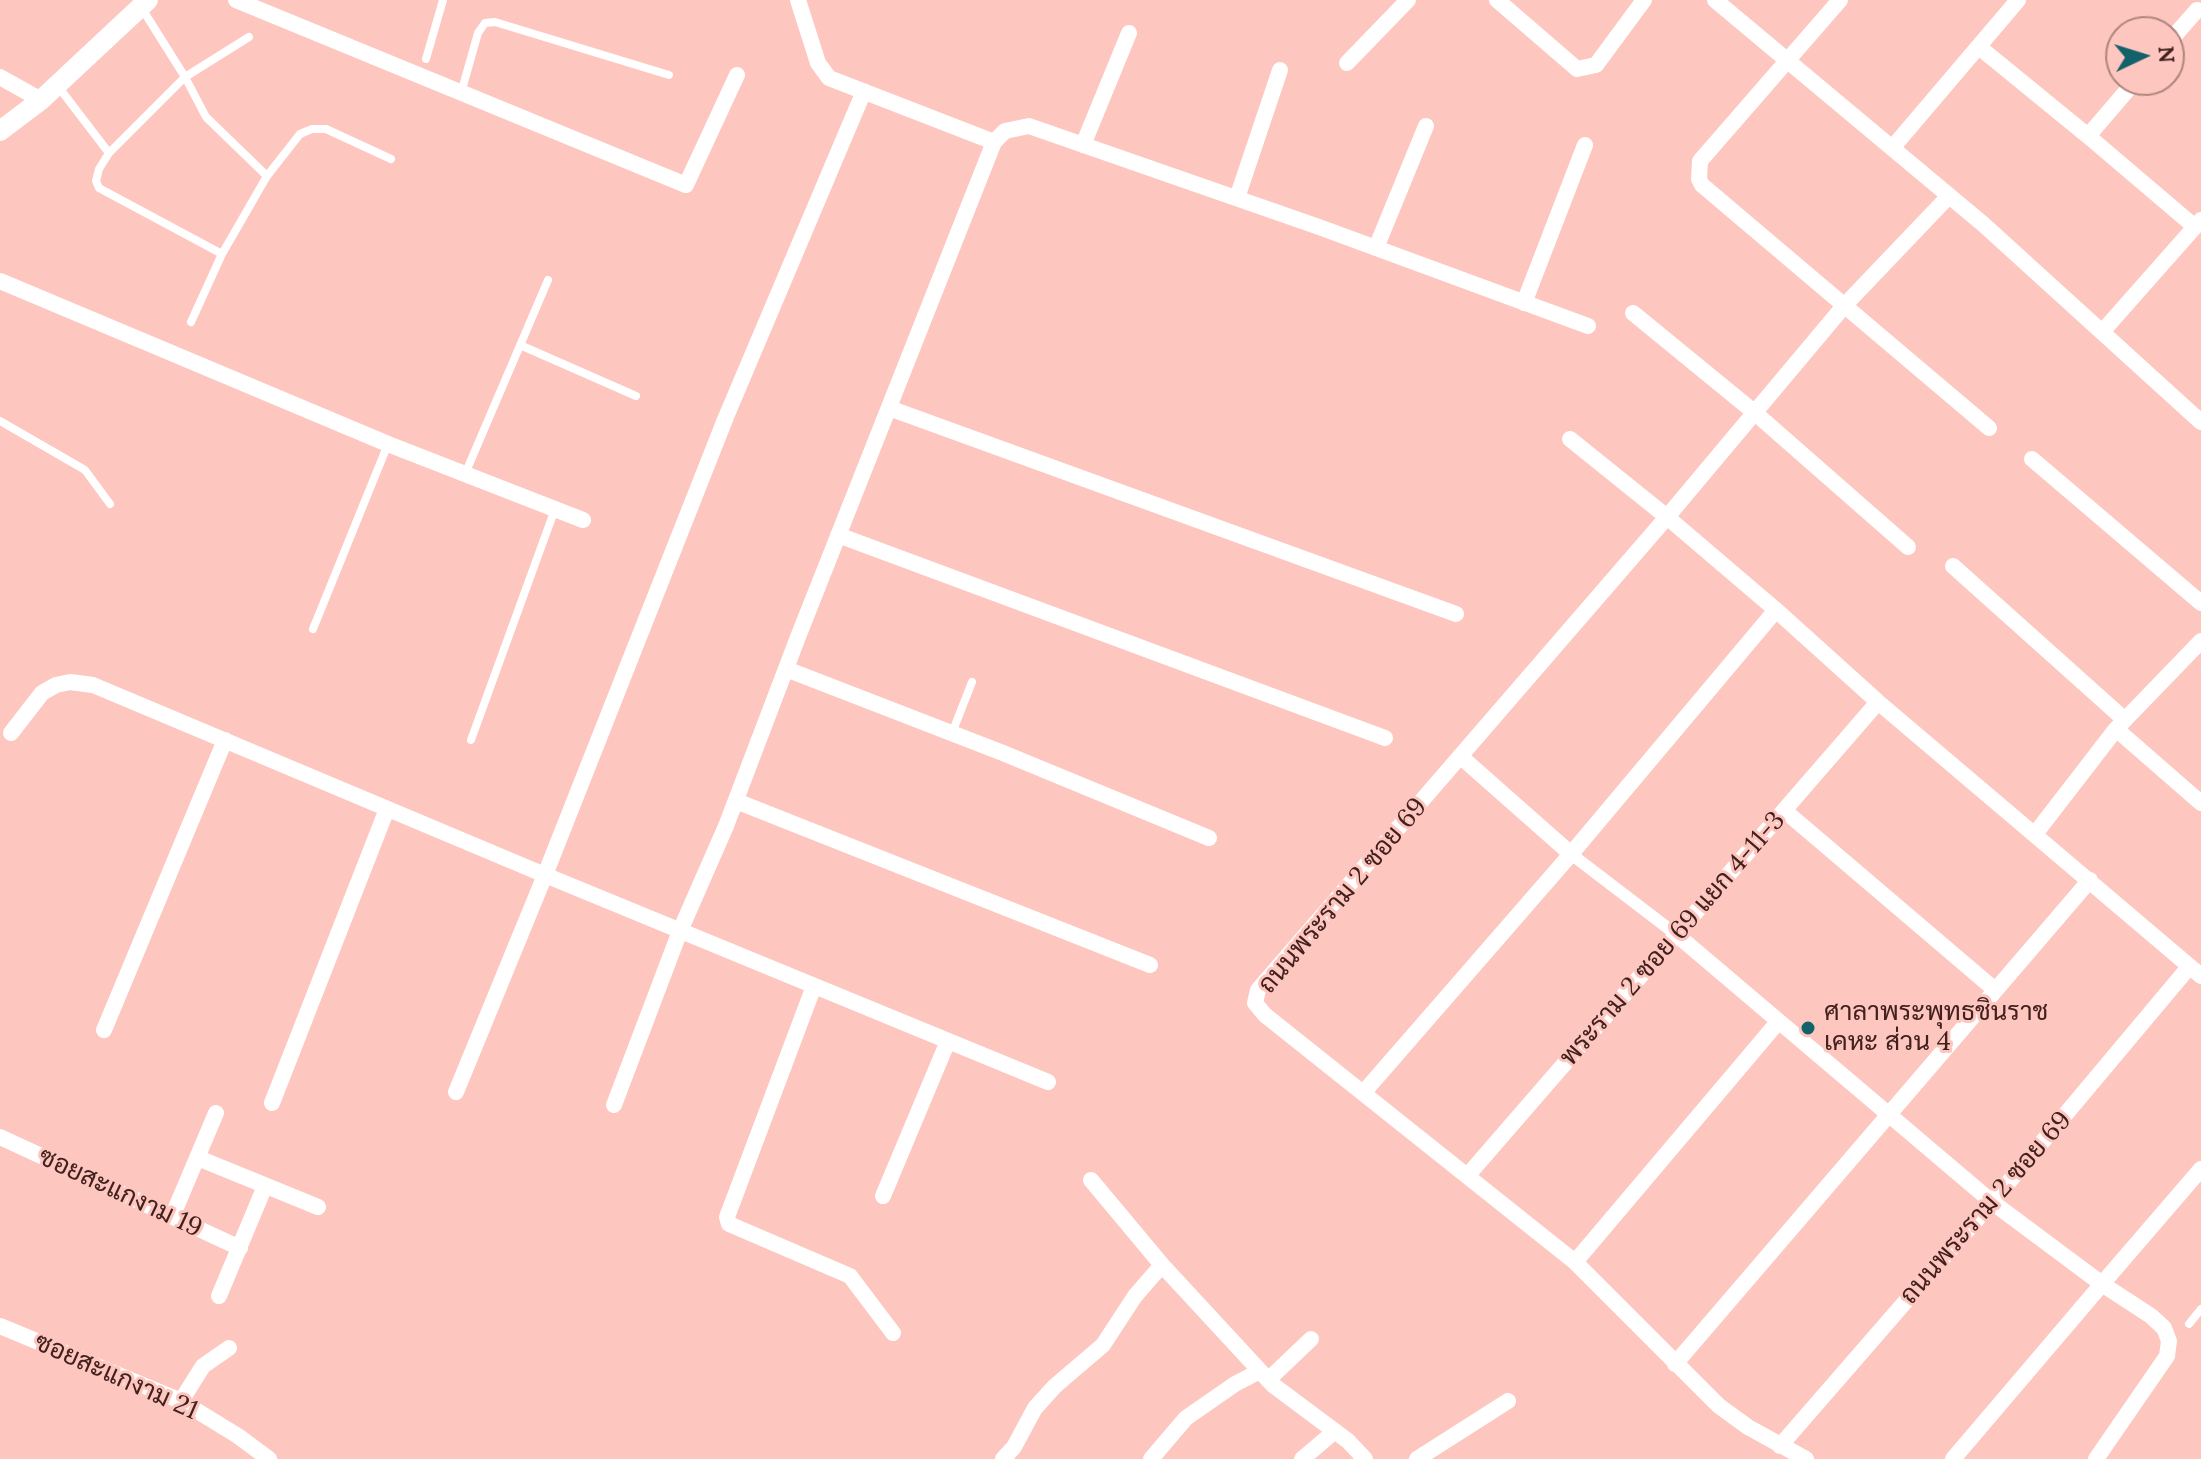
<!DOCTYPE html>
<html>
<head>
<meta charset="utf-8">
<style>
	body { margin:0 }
	#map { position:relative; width:2201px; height:1459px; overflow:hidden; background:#fdc6bf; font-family:Lora,serif }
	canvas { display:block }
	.north { position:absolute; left:2105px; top:16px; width:80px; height:80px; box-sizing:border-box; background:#fdc6bf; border:2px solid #b2847e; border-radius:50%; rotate:86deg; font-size:22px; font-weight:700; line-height:32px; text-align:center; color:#42201d }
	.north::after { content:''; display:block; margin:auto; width:28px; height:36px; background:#13626a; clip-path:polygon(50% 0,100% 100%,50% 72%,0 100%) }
</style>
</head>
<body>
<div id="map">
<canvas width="2201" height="1459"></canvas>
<div class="north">N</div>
</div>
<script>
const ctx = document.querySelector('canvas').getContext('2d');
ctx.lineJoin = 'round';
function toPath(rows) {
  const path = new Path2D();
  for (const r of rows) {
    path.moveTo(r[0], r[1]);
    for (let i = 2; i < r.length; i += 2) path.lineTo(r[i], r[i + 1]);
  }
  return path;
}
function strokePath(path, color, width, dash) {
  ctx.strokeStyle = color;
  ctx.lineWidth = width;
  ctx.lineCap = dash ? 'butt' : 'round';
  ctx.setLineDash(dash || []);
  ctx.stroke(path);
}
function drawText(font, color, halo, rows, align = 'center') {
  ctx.font = font + ' Lora,Sarabun,serif';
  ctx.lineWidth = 6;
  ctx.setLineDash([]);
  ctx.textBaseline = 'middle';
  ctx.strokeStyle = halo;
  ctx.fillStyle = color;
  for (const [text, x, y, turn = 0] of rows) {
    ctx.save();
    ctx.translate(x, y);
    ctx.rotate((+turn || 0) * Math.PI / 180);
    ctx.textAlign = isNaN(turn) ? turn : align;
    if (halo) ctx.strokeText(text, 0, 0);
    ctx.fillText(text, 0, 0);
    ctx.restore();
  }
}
strokePath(toPath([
	[141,7,185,77,206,117,267,176],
	[426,59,443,0],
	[57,85,109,153],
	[461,93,478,33,485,23,495,22,669,75],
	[222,254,99,188,96,181,99,169,109,153,185,77,249,37],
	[191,322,222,254,267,176,300,134,312,129,326,129,391,159],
	[520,345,636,396],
	[0,421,85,470,110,504],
	[465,474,548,280],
	[313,629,388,444],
	[952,733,972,682],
	[471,740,555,509],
	[2189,1324,2201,1309]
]), '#fff', 8);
strokePath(toPath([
	[1571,854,1677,935]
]), '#fff', 12);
strokePath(toPath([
	[236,0,686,185,737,75],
	[798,0,818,63,829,78,994,142],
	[1497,0,1577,69,1596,65,1644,0],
	[1715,0,1983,224,2201,422],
	[1840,0,1700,161,1699,179,1702,185,1989,428],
	[2169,42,2197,10],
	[1979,47,2088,136,2136,80],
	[1347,63,1408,0],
	[0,77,41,100],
	[2088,136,2195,227],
	[1083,145,1129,33],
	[1893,147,2018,0],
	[1237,198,1280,70],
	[1376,248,1426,126],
	[0,281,388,444,583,520],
	[1524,303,1585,145],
	[1633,313,1754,412,1908,547],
	[2102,332,2201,220],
	[889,408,1456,614],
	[1570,439,1667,517,1776,610,1878,702,2201,976],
	[2032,459,2201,603],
	[838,535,1385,738],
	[1953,566,2125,720],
	[786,669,1003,753,1209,838],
	[2116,729,2201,803],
	[11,733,42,693,56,685,70,682,93,685,545,875,1048,1082],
	[1460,756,1571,854],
	[736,801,1150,965],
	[1785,811,1994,989],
	[2035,834,2116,729,2201,641],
	[1677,935,1992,1202,2102,1284,1953,1459],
	[814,986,727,1217,729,1224,850,1276,893,1333],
	[104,1030,225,740],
	[456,1092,545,875,726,417,864,91],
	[1364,1092,1571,854,1776,610],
	[272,1103,387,809],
	[614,1105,680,931,726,826,798,637,994,142,1005,131,1029,126,1319,227,1588,326],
	[0,1137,240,1248],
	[198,1158,318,1207],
	[1468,1175,1878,702],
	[1091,1180,1162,1265,1273,1385,1348,1441,1365,1459],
	[883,1196,948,1041],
	[172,1217,216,1113],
	[1575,1262,1778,1022],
	[219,1296,265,1186],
	[0,1326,181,1401,238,1436,269,1459],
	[1675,1364,2090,880],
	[1268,1380,1311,1339],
	[181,1401,203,1366,229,1348],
	[1780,1446,1992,1202,2189,967],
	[1003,1459,1014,1447,1035,1408,1055,1386,1103,1345,1135,1296,1162,1265],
	[1151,1459,1186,1418,1235,1384,1260,1371],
	[1302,1459,1335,1431],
	[1417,1459,1508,1401],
	[1806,1459,1748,1427,1719,1406,1575,1262,1265,1015,1255,1003,1258,990,1667,517,1844,306,1948,197],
	[2096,1459,2167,1356,2169,1341,2164,1328,2151,1316,2102,1284,2201,1169]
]), '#fff', 16);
strokePath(toPath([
	[0,131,41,100,148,0]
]), '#fff', 20);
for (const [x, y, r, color] of [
	[1808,1028,8,"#13626a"]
]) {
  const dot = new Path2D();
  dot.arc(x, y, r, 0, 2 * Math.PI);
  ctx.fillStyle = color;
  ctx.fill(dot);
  strokePath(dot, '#fdc6bf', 3);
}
drawText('26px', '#42201d', '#fdc6bf', [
	["ถนนพระราม 2 ซอย 69",1343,896,-50],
	["พระราม 2 ซอย 69 แยก 4-11-3",1673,939,-49],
	["ซอยสะแกงาม 19",120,1193,25],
	["ถนนพระราม 2 ซอย 69",1986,1208,-49],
	["ซอยสะแกงาม 21",116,1377,24]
]);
drawText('26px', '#42201d', '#fdc6bf', [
	["ศาลาพระพุทธชินราช",1824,1013],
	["เคหะ ส่วน 4",1824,1043]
], 'left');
</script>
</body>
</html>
